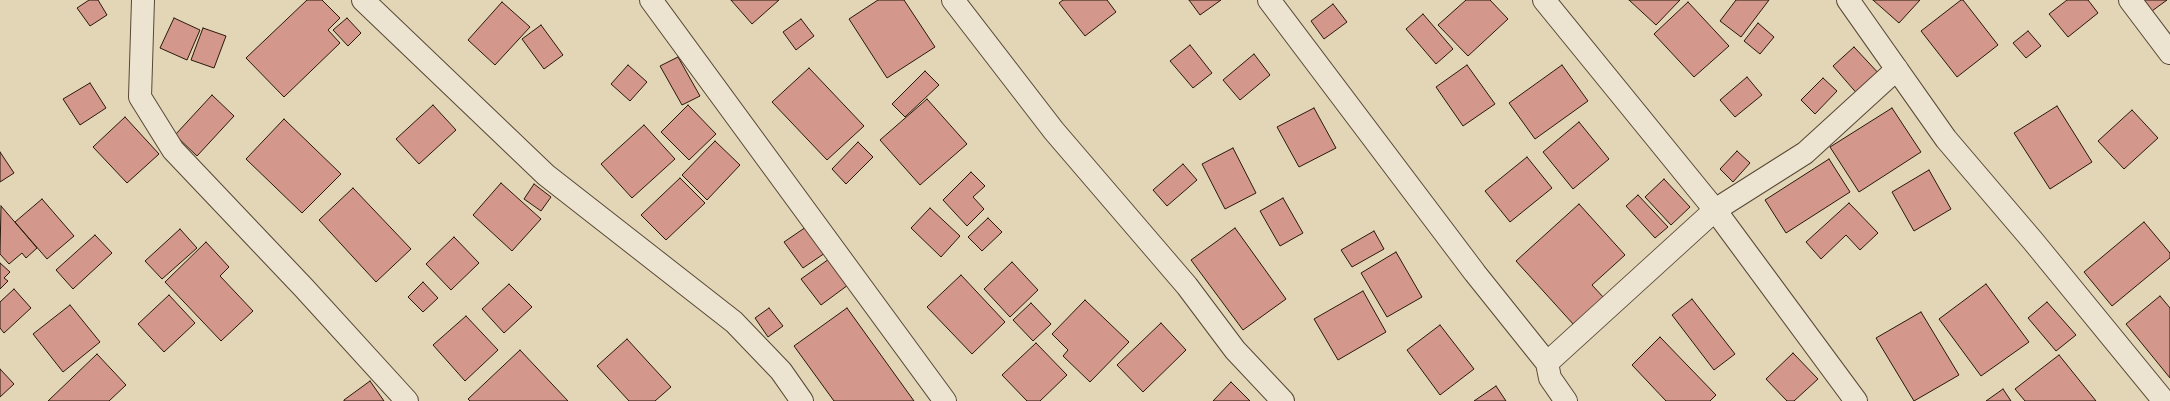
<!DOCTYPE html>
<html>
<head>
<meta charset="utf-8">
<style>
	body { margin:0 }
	canvas { display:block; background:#e2d6b6 }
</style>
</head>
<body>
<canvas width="2170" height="401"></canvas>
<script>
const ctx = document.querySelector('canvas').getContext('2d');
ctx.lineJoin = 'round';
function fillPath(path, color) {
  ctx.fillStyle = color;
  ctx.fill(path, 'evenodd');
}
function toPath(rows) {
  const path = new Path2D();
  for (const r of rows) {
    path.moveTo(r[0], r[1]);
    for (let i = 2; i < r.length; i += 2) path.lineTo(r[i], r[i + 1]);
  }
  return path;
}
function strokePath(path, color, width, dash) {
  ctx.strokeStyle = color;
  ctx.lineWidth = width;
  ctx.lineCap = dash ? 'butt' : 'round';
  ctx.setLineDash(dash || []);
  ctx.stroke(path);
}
const building = toPath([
	[89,0,98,0,107,15,90,26,77,8,89,0],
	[307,0,322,0,340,18,328,30,340,43,284,97,246,58,307,0],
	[731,0,779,0,752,24,731,0],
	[878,0,904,0,935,47,887,78,849,19,878,0],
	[1063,0,1107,0,1116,12,1085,36,1059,3,1063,0],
	[1189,0,1221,0,1200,15,1189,0],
	[1466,0,1490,0,1508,19,1468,56,1438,25,1466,0],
	[1629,0,1680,0,1656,25,1629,0],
	[1736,0,1769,0,1741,37,1720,21,1736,0],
	[1873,0,1920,0,1899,23,1873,0],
	[1961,0,1963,0,1998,45,1957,77,1921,31,1961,0],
	[2067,0,2088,0,2098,13,2068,37,2049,14,2067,0],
	[2144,0,2167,0,2152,11,2144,0],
	[502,2,530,27,495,65,468,40,502,2],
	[1688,2,1729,46,1694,77,1654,34,1688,2],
	[1333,4,1347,22,1324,39,1311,21,1333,4],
	[1423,14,1453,49,1436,64,1406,29,1423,14],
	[174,18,200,30,187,60,160,48,174,18],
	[347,18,361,33,348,46,333,30,347,18],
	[801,19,814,36,796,50,783,32,801,19],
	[1758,23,1774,37,1760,54,1744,41,1758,23],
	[541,25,563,55,544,69,522,39,541,25],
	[203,28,226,36,214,68,191,60,203,28],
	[2028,31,2041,46,2026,58,2013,43,2028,31],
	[1190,45,1212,73,1193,88,1170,61,1190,45],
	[1854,47,1882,77,1860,97,1833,66,1854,47],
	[1254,54,1270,75,1240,100,1223,80,1254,54],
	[678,57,700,96,682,105,660,66,678,57],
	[628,65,647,82,630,101,611,84,628,65],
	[1467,65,1495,104,1463,126,1436,87,1467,65],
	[1562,65,1588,101,1535,139,1509,103,1562,65],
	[809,68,864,126,827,160,772,102,809,68],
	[925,71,939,85,905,117,892,104,925,71],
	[1747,77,1762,95,1735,117,1720,100,1747,77],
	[1823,78,1837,91,1815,114,1801,100,1823,78],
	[90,83,106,108,80,125,63,99,90,83],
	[212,95,234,116,197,156,175,135,212,95],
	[927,99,967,144,920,185,880,140,927,99],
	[433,105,456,130,419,164,396,139,433,105],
	[688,105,716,134,689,160,661,132,688,105],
	[2057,106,2092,162,2050,189,2014,133,2057,106],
	[1314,108,1336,148,1299,167,1277,127,1314,108],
	[1892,108,1921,152,1859,192,1830,147,1892,108],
	[2132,110,2158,138,2124,169,2098,141,2132,110],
	[125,117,159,154,127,183,93,147,125,117],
	[284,119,341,174,302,213,246,159,284,119],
	[1579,122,1609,159,1573,189,1543,152,1579,122],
	[644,125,675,159,632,198,601,164,644,125],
	[715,141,740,165,707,200,682,175,715,141],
	[858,142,873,157,846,184,832,169,858,142],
	[1233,148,1256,193,1225,209,1202,164,1233,148],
	[1737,151,1750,163,1733,182,1720,169,1737,151],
	[0,152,14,173,0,182,0,152],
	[1527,157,1552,188,1510,222,1485,191,1527,157],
	[1829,159,1850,192,1786,233,1765,200,1829,159],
	[1183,164,1197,180,1167,206,1153,190,1183,164],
	[1929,170,1951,209,1914,231,1892,192,1929,170],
	[971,172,985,186,973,197,984,209,967,226,943,200,971,172],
	[680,178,705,203,666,240,641,215,680,178],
	[1664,179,1690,207,1671,225,1645,197,1664,179],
	[501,183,541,219,512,251,473,215,501,183],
	[534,184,551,197,541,211,524,199,534,184],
	[353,188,411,249,376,282,319,220,353,188],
	[1638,195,1668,227,1655,238,1626,206,1638,195],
	[1283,198,1303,233,1280,246,1260,211,1283,198],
	[42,199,74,236,47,259,15,222,42,199],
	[1849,203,1878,233,1860,250,1846,235,1821,259,1806,242,1849,203],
	[1579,204,1625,255,1592,285,1604,298,1574,325,1516,261,1579,204],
	[1,206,37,248,26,258,22,253,9,264,0,254,1,206],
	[930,208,960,236,941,257,911,228,930,208],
	[988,218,1002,232,982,251,968,237,988,218],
	[2144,222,2170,253,2170,258,2112,306,2084,272,2144,222],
	[806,227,825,253,803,268,784,242,806,227],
	[1235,228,1286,299,1243,330,1191,260,1235,228],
	[180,229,197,248,162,279,145,261,180,229],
	[1374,231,1384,249,1352,267,1341,250,1374,231],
	[95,235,112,253,73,289,56,270,95,235],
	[454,237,479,263,451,290,426,264,454,237],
	[206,242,229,267,220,276,253,311,221,341,165,282,206,242],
	[1396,252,1422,297,1387,317,1361,273,1396,252],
	[829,259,848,285,821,305,801,279,829,259],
	[1012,262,1038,290,1010,317,984,289,1012,262],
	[0,263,10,272,4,278,8,281,0,289,0,263],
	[961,275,1005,322,972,354,927,307,961,275],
	[423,282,438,298,423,312,408,297,423,282],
	[509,284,532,307,504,333,482,309,509,284],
	[1986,284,2029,342,1981,376,1939,319,1986,284],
	[14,289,31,308,4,333,0,328,0,302,14,289],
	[1363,291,1386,332,1338,360,1314,319,1363,291],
	[169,295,195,323,164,352,138,324,169,295],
	[2160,296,2170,308,2170,378,2126,324,2160,296],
	[1692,299,1735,354,1714,370,1672,315,1692,299],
	[1085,300,1129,342,1090,382,1063,356,1068,350,1052,334,1085,300],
	[2047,302,2076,335,2056,351,2028,318,2047,302],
	[1031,303,1051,324,1033,341,1013,320,1031,303],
	[70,305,100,342,63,372,33,334,70,305],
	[769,308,783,326,768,337,755,318,769,308],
	[847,308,914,401,834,401,794,346,847,308],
	[1921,312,1959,375,1914,401,1876,338,1921,312],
	[466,316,498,350,465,381,433,345,466,316],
	[1161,323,1186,350,1143,392,1117,365,1161,323],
	[1440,325,1474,369,1440,395,1407,350,1440,325],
	[1660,337,1716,395,1710,401,1666,401,1632,365,1660,337],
	[627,339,671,387,655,401,629,401,597,366,627,339],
	[1036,343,1067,375,1040,401,1027,401,1002,375,1036,343],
	[520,350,568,401,470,401,468,399,520,350],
	[1793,353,1818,379,1794,401,1787,401,1766,379,1793,353],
	[97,354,126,385,109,401,48,401,97,354],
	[2059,355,2096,401,2025,401,2015,389,2059,355],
	[0,369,14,384,0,397,0,369],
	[370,381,384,401,344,401,344,400,370,381],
	[1231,382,1250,401,1213,401,1231,382],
	[1496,386,1506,401,1474,401,1496,386],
	[2003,389,2011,401,1986,401,2003,389]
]);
fillPath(building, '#d4978b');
strokePath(building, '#29190c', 1);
const minor = toPath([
	[143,0,140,97,173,150,304,288,407,401],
	[363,0,546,175,734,322,781,371,802,401],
	[651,0,945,401],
	[953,0,1054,131,1187,286,1235,350,1283,401],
	[1269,0,1475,273,1547,363,1550,378,1566,401],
	[1544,0,1715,210,1856,401],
	[1848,0,1946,139,2033,241,2164,401],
	[2130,0,2170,53],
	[1547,363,1715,210,1805,153,1897,69]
]);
strokePath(minor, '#574836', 24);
strokePath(minor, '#ece4d0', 22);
</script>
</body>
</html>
